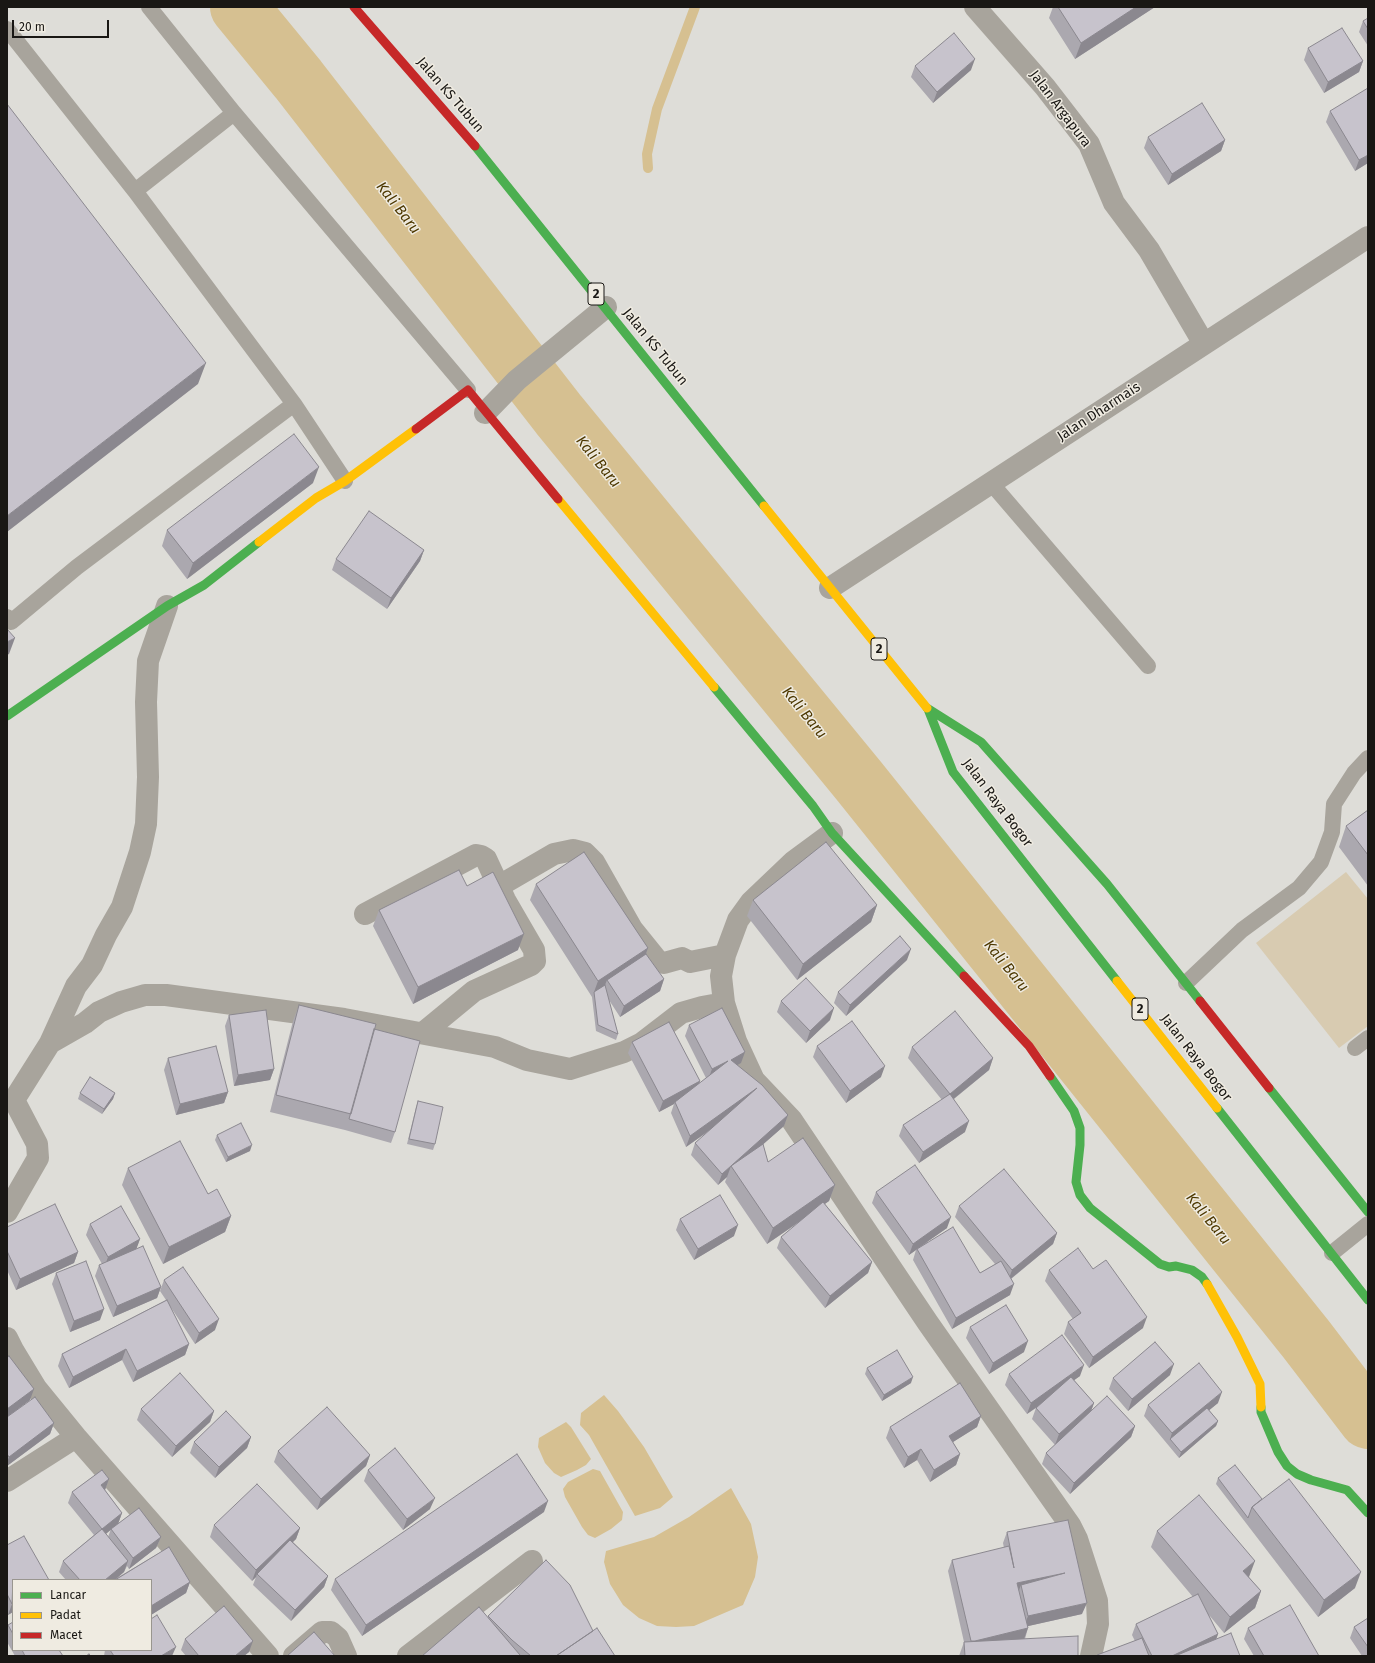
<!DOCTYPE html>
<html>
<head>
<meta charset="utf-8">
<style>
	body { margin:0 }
	#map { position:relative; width:1375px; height:1663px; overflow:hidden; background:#deddd8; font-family:"Fira Sans",sans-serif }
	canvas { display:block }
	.frame { position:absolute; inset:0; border:8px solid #191714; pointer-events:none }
	.legend { position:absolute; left:12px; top:1579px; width:140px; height:72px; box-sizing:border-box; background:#efebe1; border:1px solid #99968f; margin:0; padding:5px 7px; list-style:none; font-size:12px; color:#191714 }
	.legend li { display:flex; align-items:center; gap:8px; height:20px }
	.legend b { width:20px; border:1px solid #99968f }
	.scale { position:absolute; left:12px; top:20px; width:97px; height:18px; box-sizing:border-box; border:2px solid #191714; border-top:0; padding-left:5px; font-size:12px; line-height:14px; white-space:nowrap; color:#191714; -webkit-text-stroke:3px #efebe1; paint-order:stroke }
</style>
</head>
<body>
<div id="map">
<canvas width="1375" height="1663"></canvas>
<div class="frame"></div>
<ul class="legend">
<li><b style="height:5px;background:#4caf50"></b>Lancar</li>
<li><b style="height:5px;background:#ffc107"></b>Padat</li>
<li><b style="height:5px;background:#c62828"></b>Macet</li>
</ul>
<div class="scale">20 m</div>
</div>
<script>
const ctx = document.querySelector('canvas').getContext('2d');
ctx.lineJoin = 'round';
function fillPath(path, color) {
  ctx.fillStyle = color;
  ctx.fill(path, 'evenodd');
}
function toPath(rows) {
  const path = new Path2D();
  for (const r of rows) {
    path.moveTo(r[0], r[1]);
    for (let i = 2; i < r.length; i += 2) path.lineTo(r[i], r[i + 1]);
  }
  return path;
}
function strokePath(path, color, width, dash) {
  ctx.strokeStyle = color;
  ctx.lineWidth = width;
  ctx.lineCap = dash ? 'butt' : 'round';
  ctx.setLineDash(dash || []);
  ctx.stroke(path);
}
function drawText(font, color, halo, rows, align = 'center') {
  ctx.font = font + ' "Fira Sans",sans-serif';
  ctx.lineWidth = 3;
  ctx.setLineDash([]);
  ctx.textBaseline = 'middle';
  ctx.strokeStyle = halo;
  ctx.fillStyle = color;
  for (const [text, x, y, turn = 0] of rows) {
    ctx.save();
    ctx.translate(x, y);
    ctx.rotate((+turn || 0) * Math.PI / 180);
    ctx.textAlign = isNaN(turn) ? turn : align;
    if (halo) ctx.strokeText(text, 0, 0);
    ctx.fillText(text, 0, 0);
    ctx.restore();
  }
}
fillPath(toPath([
	[1346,872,1368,899,1368,1026,1339,1048,1256,943]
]), '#d8cbb1');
fillPath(toPath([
	[604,1395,618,1411,644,1447,673,1497,660,1508,635,1516,589,1435,580,1425,581,1413],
	[566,1422,571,1427,591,1459,586,1465,577,1470,561,1477,554,1473,545,1463,538,1447,539,1438],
	[593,1469,600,1471,623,1512,622,1520,611,1529,595,1538,588,1535,582,1527,565,1497,563,1489,568,1482],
	[731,1488,751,1524,758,1557,755,1577,743,1605,694,1626,676,1627,657,1626,639,1618,623,1605,610,1584,604,1562,606,1551,654,1537,689,1517]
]), '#d6c091');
strokePath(toPath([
	[648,168,647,154,657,109,695,7]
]), '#d6c091', 10);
strokePath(toPath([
	[239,7,298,79,559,415,859,781,1306,1339,1368,1420]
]), '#d6c091', 58);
strokePath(toPath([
	[149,7,234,113,468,390],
	[7,29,135,191,294,404,345,481],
	[135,191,234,113],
	[991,483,1148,666],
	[7,617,11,622,77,567,294,404],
	[1186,983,1242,930,1299,888,1321,862,1332,832,1334,804,1354,773,1368,758],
	[1355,1048,1368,1038],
	[1332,1253,1368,1224]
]), '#a8a49c', 16);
strokePath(toPath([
	[975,7,1045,87,1089,144,1114,203,1149,250,1204,344],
	[485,413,517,380,606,307],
	[830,588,1368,237],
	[832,833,794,861,751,902,738,920,725,955,721,976,724,1003,736,1041,754,1080,791,1119,928,1323,1070,1525,1077,1539,1097,1601,1098,1624,1091,1656],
	[499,886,554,854,573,850,585,853,594,862,632,929,657,960,664,963,682,958,690,962,725,955],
	[365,914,476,855,481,856,486,859,505,900,534,950,535,961,531,965,474,991,423,1033],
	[50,1043,76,986,92,965,106,935,122,907,140,852,146,824,148,777,146,702,148,661,167,606],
	[7,1212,38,1158,37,1144,14,1100,50,1043,85,1023,99,1012,121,1002,145,995,166,995,344,1019,495,1047,527,1060,570,1069,624,1052,642,1043,681,1013,702,1007,724,1003],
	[7,1338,13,1350,36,1388,76,1437,268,1656],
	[7,1481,76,1437],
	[294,1656,322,1632,331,1632,338,1638,346,1656],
	[408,1656,532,1561]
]), '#a8a49c', 22);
strokePath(toPath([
	[475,146,764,506],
	[714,687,813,806,832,833,964,976],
	[927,708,981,742,1107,884,1200,1001],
	[928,709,953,772,1117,981],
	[7,716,167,606,204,585,259,542],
	[1050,1076,1074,1111,1080,1128,1080,1145,1076,1182,1080,1195,1090,1208,1160,1264,1169,1267,1176,1266,1192,1270,1202,1277,1207,1284],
	[1269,1088,1368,1212],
	[1217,1108,1368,1300],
	[1261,1407,1261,1412,1278,1452,1287,1466,1297,1474,1311,1480,1347,1490,1368,1513]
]), '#4caf50', 9);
strokePath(toPath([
	[558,499,714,687],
	[764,506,927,708],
	[259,542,316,498,345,481,416,429],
	[1117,981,1217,1108],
	[1207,1284,1237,1337,1260,1384,1261,1407]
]), '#ffc107', 9);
strokePath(toPath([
	[354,7,475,146],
	[416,429,468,390,558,499],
	[964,976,1029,1046,1050,1076],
	[1200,1001,1269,1088]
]), '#c62828', 9);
fillPath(toPath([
	[1053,7,1155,7,1075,59,1049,18],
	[1368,18,1368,46,1359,32,1363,21],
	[1308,48,1363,61,1359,72,1324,93,1304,60],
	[915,66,971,70,933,103,911,77],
	[1330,111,1368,163,1355,171,1326,122],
	[1148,137,1225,140,1221,151,1168,185,1144,148],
	[313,483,187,579,162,546,167,530],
	[424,550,420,561,387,609,332,570,336,559],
	[1368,810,1368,886,1339,847,1346,826],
	[536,884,648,948,646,954,664,979,660,991,620,1017,609,1000,618,1034,616,1040,596,1031,592,997,530,900],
	[467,886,518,950,413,1004,373,926,379,910],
	[753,900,877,905,871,922,797,980,747,916],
	[907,960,846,1016,834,1003,838,992],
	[781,1001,830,1020,806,1043,777,1012],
	[299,1005,374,1029,395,1132,391,1143,345,1130,270,1112,293,1021],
	[229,1015,274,1069,270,1080,234,1086,225,1026],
	[689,1025,741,1063,737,1065,788,1115,784,1126,763,1144,768,1162,835,1185,829,1201,825,1204,872,1262,868,1273,825,1308,777,1248,781,1237,801,1221,767,1244,725,1182,727,1177,718,1185,691,1155,695,1143,712,1129,686,1147,671,1113,674,1104,659,1112,628,1053,632,1042,700,1081,700,1083,706,1078,685,1036],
	[817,1046,881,1077,846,1103,813,1057],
	[912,1047,993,1058,989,1070,954,1099,965,1132,919,1163,899,1136,903,1125,942,1100,908,1058],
	[168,1058,228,1092,224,1103,176,1115,164,1070],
	[80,1093,115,1093,113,1099,102,1114,78,1099],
	[418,1101,435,1144,433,1150,407,1144,416,1107],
	[217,1135,250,1151,226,1162,215,1140],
	[128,1168,208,1194,231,1216,225,1232,163,1264,122,1185],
	[876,1192,947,1228,927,1242,980,1273,995,1264,955,1217,959,1206,1057,1233,1053,1244,1011,1279,1010,1295,952,1329,913,1260,916,1250,909,1255,872,1203],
	[680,1219,734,1236,694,1260,676,1230],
	[90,1224,140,1239,136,1249,161,1287,157,1298,113,1317,95,1276,99,1265,102,1264,86,1235],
	[7,1227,78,1252,74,1263,16,1290,7,1270],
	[1093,1269,1143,1328,1089,1368,1064,1334,1068,1322,1073,1319,1045,1281,1049,1270],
	[56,1273,100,1320,70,1332,52,1284],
	[164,1280,215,1330,195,1344,170,1306,189,1344,185,1355,133,1382,122,1360,69,1388,58,1366,62,1354,166,1300,160,1291],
	[970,1327,1024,1352,989,1374,966,1338],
	[7,1357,30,1400,19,1408,54,1423,50,1434,7,1466],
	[867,1368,911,1383,882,1401,865,1374],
	[1009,1374,1080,1376,1074,1380,1094,1403,1091,1411,1135,1426,1131,1437,1070,1494,1042,1464,1046,1453,1055,1445,1032,1419,1036,1408,1039,1406,1027,1414,1005,1385],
	[1170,1375,1128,1411,1109,1389,1113,1378],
	[1218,1403,1209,1410,1218,1421,1216,1426,1179,1458,1144,1416,1148,1405],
	[141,1409,214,1411,210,1422,172,1457,137,1420],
	[981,1416,977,1427,953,1442,960,1454,956,1465,930,1482,917,1460,904,1468,886,1438,890,1427],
	[251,1437,247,1448,215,1478,190,1453,194,1442],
	[278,1451,370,1455,366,1466,317,1510,274,1462],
	[102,1470,109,1479,105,1490,122,1513,118,1524,106,1534,108,1537,111,1529,139,1508,161,1537,156,1548,129,1569,127,1566,124,1572,115,1579,169,1547,190,1582,186,1593,151,1615,151,1580,66,1580,59,1572,63,1561,94,1535,68,1503,72,1492],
	[368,1470,430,1509,403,1530,364,1481],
	[1218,1478,1262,1499,1355,1588,1318,1617,1216,1484],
	[544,1512,362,1636,331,1590,335,1579],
	[214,1525,300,1528,296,1539,293,1542,328,1576,324,1587,291,1621,253,1585,256,1577,252,1581,210,1537],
	[1157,1531,1249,1577,1261,1591,1255,1608,1224,1633,1209,1615,1218,1634,1216,1640,1240,1656,1097,1656,1097,1655,1135,1641,1132,1635,1136,1624,1193,1597,1151,1547],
	[1007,1532,1082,1614,1028,1626,1028,1628,1025,1639,1078,1656,959,1656,964,1642,948,1571,952,1560,1004,1548,1003,1543],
	[7,1545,13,1580,13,1612,8,1615,7,1612],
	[488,1616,593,1631,615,1656,422,1656,488,1617],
	[1368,1618,1368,1656,1362,1656,1350,1638,1354,1627],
	[13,1622,13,1650,59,1650,63,1656,15,1656,7,1642,7,1627,8,1625],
	[1248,1628,1319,1656,1254,1656,1244,1639],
	[185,1639,249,1652,244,1656,186,1656,181,1650],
	[105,1650,151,1650,172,1656,104,1656]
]), '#aba8af');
fillPath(toPath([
	[1136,7,1155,7,1075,59,1081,43],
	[975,59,971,70,933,103,937,92],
	[1363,61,1359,72,1324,93,1328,82],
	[1225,140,1221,151,1168,185,1172,174],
	[1368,155,1368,163,1355,171,1359,160],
	[206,363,198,384,7,532,7,516],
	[319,467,313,483,187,579,193,563],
	[424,550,420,561,387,609,391,598],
	[15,638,9,654,7,655,7,642],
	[877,905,871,922,797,980,803,964],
	[524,934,518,950,413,1004,418,987],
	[648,948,642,965,607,980,603,990,594,992,598,981],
	[911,949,907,960,846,1016,850,1005],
	[664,979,660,991,620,1017,624,1006],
	[834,1008,830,1020,806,1043,810,1031],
	[745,1052,741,1063,727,1071,731,1060],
	[993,1058,989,1070,946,1105,950,1094],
	[728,1061,708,1080,712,1069],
	[885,1066,881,1077,846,1103,850,1091],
	[274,1069,270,1080,234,1086,238,1075],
	[700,1081,696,1092,675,1102,674,1104,659,1112,663,1101],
	[757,1088,753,1099,686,1147,690,1136],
	[228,1092,224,1103,176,1115,180,1104],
	[115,1093,113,1099,102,1114,104,1109],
	[788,1115,784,1126,734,1170,731,1166],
	[969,1121,965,1132,919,1163,923,1152],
	[252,1145,250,1151,226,1162,228,1157],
	[731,1166,727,1177,718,1185,722,1174],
	[835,1185,829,1201,767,1244,773,1228],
	[231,1216,225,1232,163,1264,169,1247],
	[951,1217,947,1228,917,1249,916,1250,909,1255,913,1244],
	[738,1225,734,1236,694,1260,698,1249],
	[1057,1233,1053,1244,1008,1281,1012,1270],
	[140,1239,136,1250,104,1268,108,1257],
	[78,1252,74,1263,16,1290,20,1279],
	[872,1262,868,1273,825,1308,830,1296],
	[1014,1284,1010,1295,952,1329,956,1318],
	[161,1287,157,1298,113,1317,117,1306],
	[104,1309,100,1320,70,1332,74,1321],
	[1147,1317,1143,1328,1089,1368,1093,1357],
	[219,1319,215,1330,195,1344,199,1333],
	[1028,1341,1024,1352,989,1374,993,1363],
	[189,1344,185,1355,133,1382,137,1371],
	[126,1349,122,1360,69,1388,73,1377],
	[1174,1364,1170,1375,1128,1411,1132,1399],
	[1084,1365,1080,1376,1027,1414,1031,1403],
	[913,1377,911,1383,882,1401,884,1395],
	[34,1389,30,1400,7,1417,7,1409],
	[1222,1392,1218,1403,1172,1441,1170,1439,1172,1433],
	[1094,1403,1090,1414,1055,1445,1059,1434],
	[214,1411,210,1422,172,1457,176,1446],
	[981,1416,977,1427,945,1447,949,1436],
	[1218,1421,1216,1426,1179,1458,1181,1452],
	[54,1423,50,1434,7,1466,7,1462,9,1457],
	[1135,1426,1131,1437,1070,1494,1074,1483],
	[251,1437,247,1448,215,1478,219,1467],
	[921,1449,917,1460,904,1468,908,1457],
	[960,1454,956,1465,930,1482,934,1470],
	[370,1455,366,1466,317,1510,321,1499],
	[109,1479,105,1490,101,1485],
	[435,1498,430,1509,403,1530,407,1519],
	[548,1501,544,1512,362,1636,366,1625],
	[122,1513,118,1524,98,1540,102,1529],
	[300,1528,296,1539,258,1575,257,1574,256,1577,252,1581,256,1570],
	[161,1537,156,1548,129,1569,133,1558],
	[128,1561,124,1572,115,1580,105,1580],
	[1255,1561,1249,1577,1237,1587,1243,1571],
	[1361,1572,1355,1588,1318,1617,1324,1600],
	[1065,1573,1021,1585,1018,1593,1017,1583],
	[328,1576,324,1587,291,1621,295,1610],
	[190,1582,186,1593,151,1615,151,1606],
	[1261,1591,1255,1608,1224,1633,1230,1617],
	[1087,1603,1082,1614,1024,1627,1028,1616],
	[12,1604,13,1604,13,1612,8,1615],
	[1028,1628,1024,1639,971,1642],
	[1218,1634,1214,1645,1191,1656,1172,1656],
	[253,1641,249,1652,244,1656,235,1656],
	[176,1647,172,1656,161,1656]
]), '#8b888f');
const building = toPath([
	[1058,7,1136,7,1081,43,1058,7],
	[1368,18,1368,29,1363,21,1368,18],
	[1342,28,1363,61,1328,82,1308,48,1342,28],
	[954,33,975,59,937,92,915,66,954,33],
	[1368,88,1368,155,1359,160,1330,111,1368,88],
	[1202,103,1225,140,1172,174,1148,137,1202,103],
	[7,104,206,363,7,516,7,104],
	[294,434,319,467,193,563,167,530,294,434],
	[369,511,424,550,391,598,336,559,369,511],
	[7,629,15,638,7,642,7,629],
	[1368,810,1368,855,1346,826,1368,810],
	[826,842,877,905,803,964,753,900,826,842],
	[584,852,648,948,598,981,536,884,584,852],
	[459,870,467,886,493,872,524,934,418,987,379,910,459,870],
	[900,936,911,949,850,1005,838,992,900,936],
	[646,954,664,979,624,1006,607,980,646,954],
	[806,978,834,1008,810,1031,781,1001,806,978],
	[605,985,618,1034,598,1025,594,992,605,985],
	[299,1005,376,1024,351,1114,276,1095,299,1005],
	[722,1008,745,1052,731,1060,762,1085,788,1115,722,1174,695,1143,757,1088,690,1136,675,1102,728,1061,712,1069,689,1025,722,1008],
	[266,1010,274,1069,238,1075,229,1015,266,1010],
	[955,1011,993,1058,950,1094,912,1047,955,1011],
	[852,1021,885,1066,850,1091,817,1046,852,1021],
	[669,1022,700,1081,663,1101,632,1042,669,1022],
	[374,1029,420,1041,395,1132,349,1119,374,1029],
	[216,1046,228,1092,180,1104,168,1058,216,1046],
	[90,1077,115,1093,104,1109,80,1093,90,1077],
	[950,1094,969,1121,923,1152,903,1125,950,1094],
	[418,1101,443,1107,435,1144,409,1139,418,1101],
	[241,1123,252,1145,228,1157,217,1135,241,1123],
	[803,1138,835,1185,773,1228,731,1166,763,1144,768,1162,803,1138],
	[180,1141,208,1194,217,1189,231,1216,169,1247,128,1168,180,1141],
	[915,1165,951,1217,913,1244,876,1192,915,1165],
	[1004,1169,1057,1233,1012,1270,959,1206,1004,1169],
	[720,1195,738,1225,698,1249,680,1219,720,1195],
	[823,1202,872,1262,830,1296,781,1237,823,1202],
	[55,1204,78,1252,20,1279,7,1251,7,1227,55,1204],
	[121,1206,140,1239,108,1257,90,1224,121,1206],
	[953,1227,980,1273,1001,1261,1014,1284,956,1318,917,1249,953,1227],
	[143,1246,161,1287,117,1306,99,1265,143,1246],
	[1078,1248,1093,1269,1106,1260,1147,1317,1093,1357,1068,1322,1081,1313,1049,1270,1078,1248],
	[86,1261,104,1309,74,1321,56,1273,86,1261],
	[183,1267,219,1319,199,1333,164,1280,183,1267],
	[167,1300,189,1344,137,1371,126,1349,73,1377,62,1354,167,1300],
	[1006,1305,1028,1341,993,1363,970,1327,1006,1305],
	[1062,1335,1084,1365,1031,1403,1009,1374,1062,1335],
	[1155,1342,1174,1364,1132,1399,1113,1378,1155,1342],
	[897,1350,913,1377,884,1395,867,1368,897,1350],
	[9,1356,34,1389,7,1409,7,1357,9,1356],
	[1199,1363,1222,1392,1172,1433,1148,1405,1199,1363],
	[180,1373,214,1411,176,1446,141,1409,180,1373],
	[1071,1377,1094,1403,1059,1434,1036,1408,1071,1377],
	[960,1383,981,1416,949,1436,960,1454,934,1470,921,1449,908,1457,890,1427,960,1383],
	[1107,1396,1135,1426,1074,1483,1046,1453,1107,1396],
	[35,1397,54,1423,9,1457,7,1454,7,1417,35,1397],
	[327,1407,370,1455,321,1499,278,1451,327,1407],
	[1207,1408,1218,1421,1181,1452,1170,1439,1207,1408],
	[226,1411,251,1437,219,1467,194,1442,226,1411],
	[395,1448,435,1498,407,1519,368,1470,395,1448],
	[517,1454,548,1501,366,1625,335,1579,517,1454],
	[1235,1465,1262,1499,1252,1507,1248,1518,1218,1478,1235,1465],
	[102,1470,109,1479,101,1485,122,1513,102,1529,72,1492,102,1470],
	[1289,1479,1361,1572,1324,1600,1252,1507,1289,1479],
	[257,1484,300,1528,256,1570,214,1525,257,1484],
	[1199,1495,1255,1561,1243,1571,1261,1591,1230,1617,1157,1531,1199,1495],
	[139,1508,161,1537,133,1558,111,1529,139,1508],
	[1068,1520,1087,1603,1028,1616,1021,1585,1065,1573,1017,1583,1028,1628,975,1641,971,1641,952,1560,1009,1546,1014,1568,1007,1532,1068,1520],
	[102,1529,128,1561,105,1580,80,1580,63,1561,102,1529],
	[24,1536,49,1580,13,1580,12,1604,7,1594,7,1545,24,1536],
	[290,1540,328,1576,295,1610,257,1574,290,1540],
	[169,1547,190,1582,151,1606,151,1580,115,1580,169,1547],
	[546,1560,570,1585,593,1631,556,1656,531,1656,512,1640,488,1616,546,1560],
	[1198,1594,1218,1634,1172,1656,1152,1656,1136,1624,1198,1594],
	[1290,1605,1319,1656,1264,1656,1248,1628,1290,1605],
	[224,1606,253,1641,235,1656,199,1656,185,1639,224,1606],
	[479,1607,520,1655,520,1656,422,1656,479,1607],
	[157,1615,176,1647,161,1656,114,1656,110,1650,151,1650,151,1619,157,1615],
	[1368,1618,1368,1647,1354,1627,1368,1618],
	[13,1622,13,1634,8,1625,13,1622],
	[597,1628,615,1656,556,1656,597,1628],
	[314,1632,335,1656,287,1656,314,1632],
	[1231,1633,1240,1656,1175,1656,1231,1633],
	[1078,1636,1078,1656,965,1656,964,1642,1078,1636],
	[1142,1638,1149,1656,1097,1656,1097,1655,1142,1638],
	[22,1650,59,1650,63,1656,25,1656,22,1650],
	[89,1654,91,1656,86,1656,89,1654]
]);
fillPath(building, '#c7c3cc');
strokePath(building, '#8b888f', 1);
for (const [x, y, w] of [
	[596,294,16],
	[879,649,16],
	[1140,1009,16]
]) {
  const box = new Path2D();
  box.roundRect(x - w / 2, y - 11, w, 22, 3);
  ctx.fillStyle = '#efebe1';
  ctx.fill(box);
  strokePath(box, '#191714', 1);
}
drawText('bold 13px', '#191714', null, [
	["2",596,294],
	["2",879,649],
	["2",1140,1009]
]);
drawText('14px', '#191714', '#efebe1', [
	["Jalan KS Tubun",450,95,49],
	["Jalan Argapura",1060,109,53],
	["Jalan KS Tubun",655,347,51],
	["Jalan Dharmais",1099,412,-33],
	["Jalan Raya Bogor",997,803,53],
	["Jalan Raya Bogor",1196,1058,52]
]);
drawText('italic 15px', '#4d3800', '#efebe1', [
	["Kali Baru",398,208,52],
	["Kali Baru",598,462,51],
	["Kali Baru",804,713,51],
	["Kali Baru",1006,966,51],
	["Kali Baru",1208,1219,51]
]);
</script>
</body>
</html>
